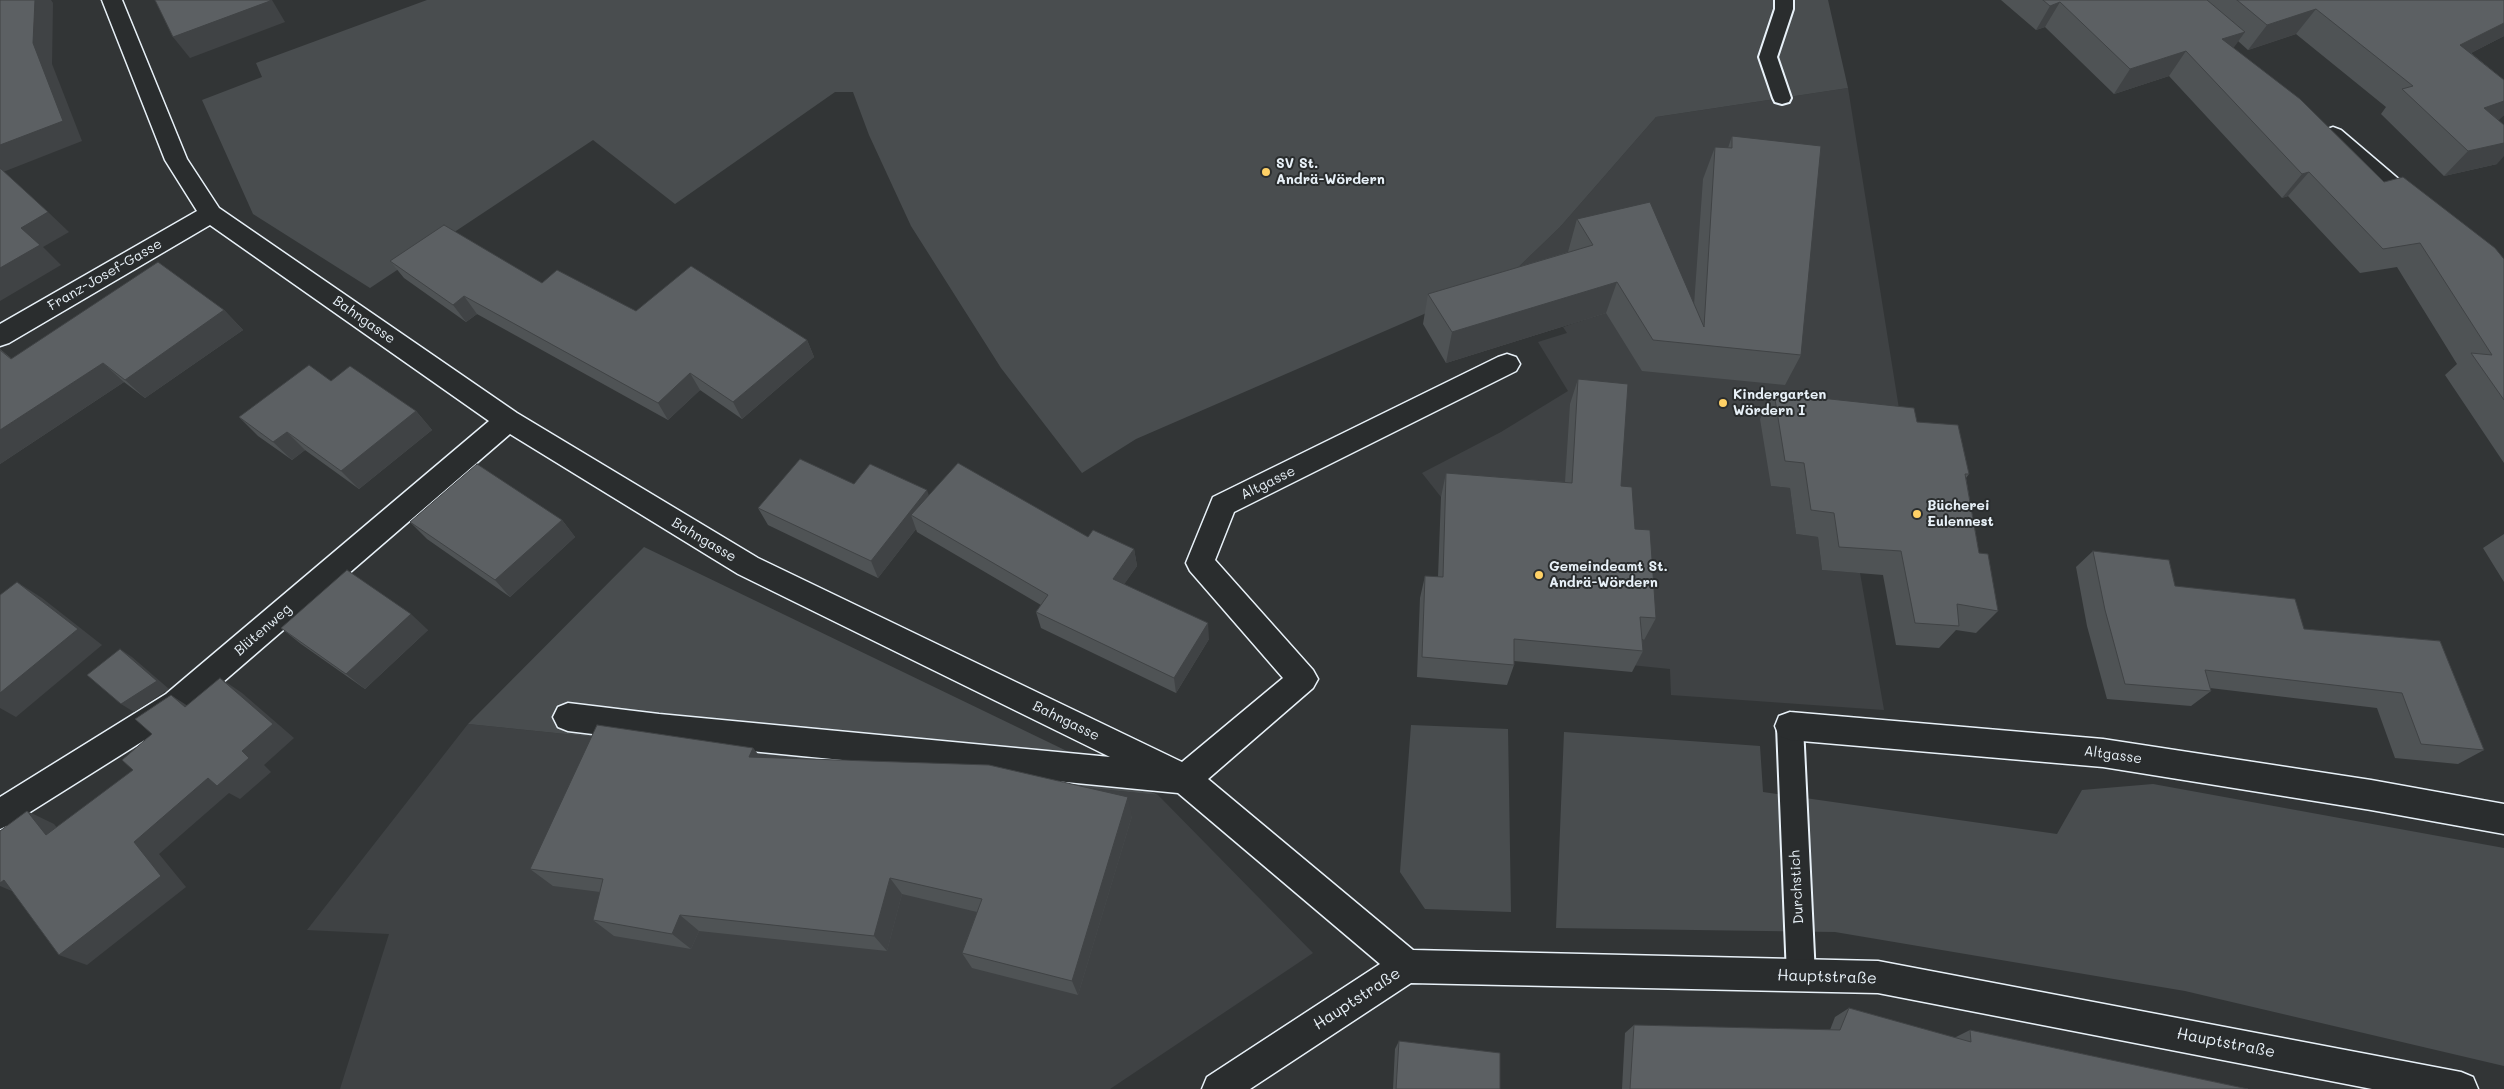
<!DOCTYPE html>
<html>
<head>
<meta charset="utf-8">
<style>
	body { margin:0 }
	canvas { display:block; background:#323536 }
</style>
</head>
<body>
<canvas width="2504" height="1089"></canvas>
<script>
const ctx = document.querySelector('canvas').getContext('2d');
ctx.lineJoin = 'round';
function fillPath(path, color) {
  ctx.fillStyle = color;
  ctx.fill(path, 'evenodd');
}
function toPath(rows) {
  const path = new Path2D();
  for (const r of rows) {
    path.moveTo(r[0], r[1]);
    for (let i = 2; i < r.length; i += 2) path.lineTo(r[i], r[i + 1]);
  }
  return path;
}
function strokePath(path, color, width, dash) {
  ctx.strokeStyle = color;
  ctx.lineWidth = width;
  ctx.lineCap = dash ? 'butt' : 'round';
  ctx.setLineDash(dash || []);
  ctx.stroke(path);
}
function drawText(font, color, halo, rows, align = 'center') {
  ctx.font = font + ' Mali,sans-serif';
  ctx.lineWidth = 4;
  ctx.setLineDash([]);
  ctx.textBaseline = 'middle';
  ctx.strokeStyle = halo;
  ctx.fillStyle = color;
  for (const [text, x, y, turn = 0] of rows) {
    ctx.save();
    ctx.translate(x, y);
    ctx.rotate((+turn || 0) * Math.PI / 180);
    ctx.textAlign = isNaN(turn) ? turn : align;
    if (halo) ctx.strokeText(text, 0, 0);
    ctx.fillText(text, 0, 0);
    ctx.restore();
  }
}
fillPath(toPath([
	[1848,88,1903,434,1771,486,1790,488,1796,534,1818,537,1822,570,1860,573,1884,710,1671,695,1670,669,1631,665,1630,638,1644,640,1622,511,1441,497,1422,473,1501,432,1568,391,1538,342,1567,333,1563,327,1589,318,1507,278,1560,227,1656,117],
	[468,724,1158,795,1313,953,1110,1089,340,1089,389,934,307,930]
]), '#3f4244');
fillPath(toPath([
	[427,0,1828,0,1848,88,1656,117,1560,227,1507,278,1136,439,1082,473,1001,368,911,226,869,135,853,92,835,92,675,204,593,140,370,288,253,214,202,100,262,77,256,63],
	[644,547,1158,795,468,724],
	[1411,725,1508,729,1511,912,1425,909,1400,872],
	[1564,732,1760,746,1763,792,2057,834,2082,790,2153,784,2504,848,2504,1066,2185,991,1835,932,1556,928]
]), '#494d4f');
const service = toPath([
	[1775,0,1793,0,1793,9,1777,57,1791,98,1789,102,1782,104,1775,102,1773,98,1759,57,1775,9,1775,0],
	[1790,714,1799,718,1803,726,1815,976,1811,986,1801,990,1791,986,1787,976,1777,726,1781,718,1790,714]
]);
const minor = toPath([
	[102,0,122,0,187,159,219,208,517,413,758,558,1182,762,1283,678,1190,571,1186,563,1213,497,1498,357,1507,354,1516,357,1520,364,1516,371,1234,512,1215,560,1313,670,1318,679,1313,688,1208,779,1413,950,1878,961,2461,1072,2473,1077,2478,1089,2372,1089,1878,993,1411,983,1250,1089,1202,1089,1207,1077,1380,964,1178,793,659,742,568,731,558,727,553,717,558,707,568,703,659,714,1110,757,738,574,510,434,186,714,11,824,0,829,0,797,166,694,489,421,210,225,9,343,0,346,0,324,197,211,165,160,102,0],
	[2333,127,2341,130,2422,199,2426,205,2422,211,2414,213,2406,211,2325,140,2322,135,2325,130,2333,127],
	[1790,712,2103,739,2371,780,2504,804,2504,834,2371,810,2103,767,1790,740,1779,736,1775,726,1779,716,1790,712]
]);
strokePath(service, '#e8f1f8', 4);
strokePath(minor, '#e8f1f8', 3);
fillPath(service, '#2a2d2e');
fillPath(minor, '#2a2d2e');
fillPath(toPath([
	[2001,0,2504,0,2504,36,2471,53,2504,80,2504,115,2498,120,2497,164,2444,176,2381,114,2386,107,2296,34,2248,50,2238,41,2233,48,2384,182,2504,259,2504,463,2445,375,2457,364,2397,267,2360,273,2288,196,2282,198,2169,76,2114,94,2045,27,2036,30],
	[1732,136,1801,355,1785,385,1642,371,1606,313,1446,363,1423,324,1428,294,1568,252,1577,219,1694,305,1703,179,1715,147,1728,148],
	[390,261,542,283,636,311,807,340,814,357,742,419,700,390,668,420,477,314,466,322,404,278],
	[224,310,243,330,145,398,124,382,0,464,0,349,12,359],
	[1578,379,1621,486,1635,529,1656,618,1644,640,1642,639,1643,651,1632,672,1514,661,1514,665,1507,685,1417,677,1420,598,1425,576,1438,577,1441,497,1446,473,1565,482,1570,404],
	[331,381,416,411,432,430,359,489,305,450,292,460,258,436,239,417],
	[1774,393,1917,422,1969,474,1966,478,1979,553,1998,611,1976,633,1956,630,1939,648,1896,645,1883,575,1822,570,1818,537,1796,534,1790,488,1771,486,1760,419],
	[854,484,929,495,1134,549,1137,566,1124,584,1209,639,1176,693,1041,628,1036,612,1041,605,917,532,916,529,878,578,768,525,758,508],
	[562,520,575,537,510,597,427,539,410,522],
	[2504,534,2504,582,2483,548],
	[2093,551,2175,586,2304,629,2440,641,2484,750,2458,764,2395,758,2377,708,2210,688,2211,691,2191,706,2107,699,2087,626,2076,567],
	[281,628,428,630,365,689,301,644],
	[753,748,760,757,1132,816,1078,995,972,968,962,953,977,912,902,894,887,951,699,931,691,949,614,936,593,920,600,892,553,886,530,869],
	[1849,1008,1954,1038,1970,1030,2248,1089,1622,1089,1625,1033,1634,1025,1830,1030,1835,1017],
	[1399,1041,1500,1089,1393,1089,1395,1049]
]), '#4f5355');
fillPath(toPath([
	[35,0,51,0,53,3,52,64,82,141,3,172,0,169,0,145,33,43],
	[270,0,272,0,285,22,190,58,173,37],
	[2060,2,2045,27,2036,30,2050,6],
	[2316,9,2296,34,2248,50,2267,25],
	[2504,23,2504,36,2438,70,2460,45],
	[2245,32,2227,57,2222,39],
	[2186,51,2169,76,2114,94,2130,69],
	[2504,101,2504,115,2499,120,2484,108],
	[2504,143,2504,156,2497,164,2444,176,2468,151],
	[2309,172,2288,196,2282,198,2302,174],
	[48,212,69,232,43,247,61,265,0,301,0,268,21,228],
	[1617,282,1606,313,1446,363,1452,332],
	[464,296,477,314,466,322,453,305],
	[224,310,243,330,145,398,125,380],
	[807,340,814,357,742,419,733,402],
	[103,363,124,382,0,464,0,430],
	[690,373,700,390,668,420,658,403],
	[416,411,432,430,359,489,341,471],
	[287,432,305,450,292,460,273,442],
	[927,490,933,507,911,515,916,529,878,578,871,561],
	[562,520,575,537,510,597,495,580],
	[1134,549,1137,566,1116,596,1113,579],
	[17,582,42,598,102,645,16,717,0,708,0,693],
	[411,614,428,630,365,689,346,674],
	[1208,623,1209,639,1176,693,1174,678],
	[120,649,132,657,169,689,134,712,121,704],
	[220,678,242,693,294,738,264,765,271,772,240,799,229,793,159,854,186,887,87,965,59,955,134,842,208,778,242,751],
	[171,695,194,710,185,707],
	[753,748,768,767,749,757],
	[1128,797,1132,816,1078,995,1072,981],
	[27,811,54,824,73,848,46,835],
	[890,878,902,894,887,951,874,936],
	[4,880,26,897,0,886,0,883],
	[680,915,699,931,691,949,672,934]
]), '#404345');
const building = toPath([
	[0,0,35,0,33,43,63,121,0,145,0,0],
	[155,0,270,0,270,1,173,37,155,0],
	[2043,0,2207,0,2245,32,2222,39,2300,99,2384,182,2403,177,2495,248,2504,259,2504,400,2471,353,2492,355,2420,243,2383,249,2309,172,2302,174,2186,51,2130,69,2060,2,2050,6,2043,0],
	[2237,0,2504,0,2504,23,2460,45,2504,80,2504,101,2484,108,2504,125,2504,143,2468,151,2402,89,2413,86,2316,9,2267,25,2237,0],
	[1732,136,1821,146,1801,355,1653,340,1617,282,1452,332,1428,294,1593,245,1577,219,1650,202,1704,327,1715,147,1732,148,1732,136],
	[0,168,48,212,21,228,40,245,0,268,0,168],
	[444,225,542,283,557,270,636,311,691,266,807,340,733,402,690,373,658,403,464,296,453,305,390,261,444,225],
	[158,262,224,310,125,380,103,363,0,430,0,350,11,359,158,262],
	[309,365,331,381,350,366,416,411,341,471,287,432,273,442,239,417,309,365],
	[1578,379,1628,384,1621,486,1632,487,1635,529,1650,530,1656,618,1640,617,1643,651,1514,639,1514,665,1422,657,1425,576,1443,577,1446,473,1572,483,1578,379],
	[1774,393,1914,408,1917,422,1958,425,1969,474,1965,474,1979,553,1988,554,1998,611,1957,604,1959,626,1915,623,1901,551,1839,547,1834,513,1811,510,1804,463,1785,461,1774,393],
	[800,459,854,484,870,464,927,490,871,561,758,508,800,459],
	[958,463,1088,537,1093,530,1134,549,1113,579,1208,623,1174,678,1036,612,1048,595,911,515,958,463],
	[477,464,562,520,495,580,410,522,477,464],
	[2093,551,2169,560,2175,586,2295,599,2304,629,2440,641,2484,750,2421,744,2402,693,2205,670,2211,691,2125,684,2105,610,2093,551],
	[347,570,411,614,346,674,281,628,347,570],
	[17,582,78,629,0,693,0,595,17,582],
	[120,649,157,681,121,704,87,675,120,649],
	[220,678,273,724,242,751,249,758,217,786,208,778,134,842,161,876,59,955,4,880,0,883,0,831,27,811,46,835,133,770,122,760,152,734,135,719,171,695,185,707,220,678],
	[597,725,753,748,749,757,989,765,1128,797,1072,981,962,953,982,899,890,878,874,936,680,915,672,934,593,920,603,879,530,869,597,725],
	[1849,1008,1971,1042,1970,1030,2248,1089,1630,1089,1634,1025,1840,1030,1849,1008],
	[1399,1041,1500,1053,1500,1089,1396,1089,1399,1041]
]);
fillPath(building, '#5c6063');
strokePath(building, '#404345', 1);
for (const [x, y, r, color] of [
	[1266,172,5,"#ffd166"],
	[1723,403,5,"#ffd166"],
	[1917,514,5,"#ffd166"],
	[1539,575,5,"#ffd166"]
]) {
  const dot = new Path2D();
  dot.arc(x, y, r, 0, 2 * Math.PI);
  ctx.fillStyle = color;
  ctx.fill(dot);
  strokePath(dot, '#2a2d2e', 2);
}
drawText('bold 14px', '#e8f1f8', '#2a2d2e', [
	["SV St.",1276,164],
	["Andrä-Wördern",1276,180],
	["Kindergarten",1733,395],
	["Wördern I",1733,411],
	["Bücherei",1927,506],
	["Eulennest",1927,522],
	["Gemeindeamt St.",1549,567],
	["Andrä-Wördern",1549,583]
], 'left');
drawText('14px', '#e8f1f8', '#2a2d2e', [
	["Franz-Josef-Gasse",105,275,-30],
	["Bahngasse",364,320,35],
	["Altgasse",1268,483,-26],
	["Bahngasse",704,540,31],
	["Blütenweg",263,630,-41],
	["Bahngasse",1066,721,26],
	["Altgasse",2113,755,8],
	["Durchstich",1797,887,-93]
]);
drawText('16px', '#e8f1f8', '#2a2d2e', [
	["Hauptstraße",1827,977,2],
	["Hauptstraße",1357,999,-33],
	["Hauptstraße",2226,1043,11]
]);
</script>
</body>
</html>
